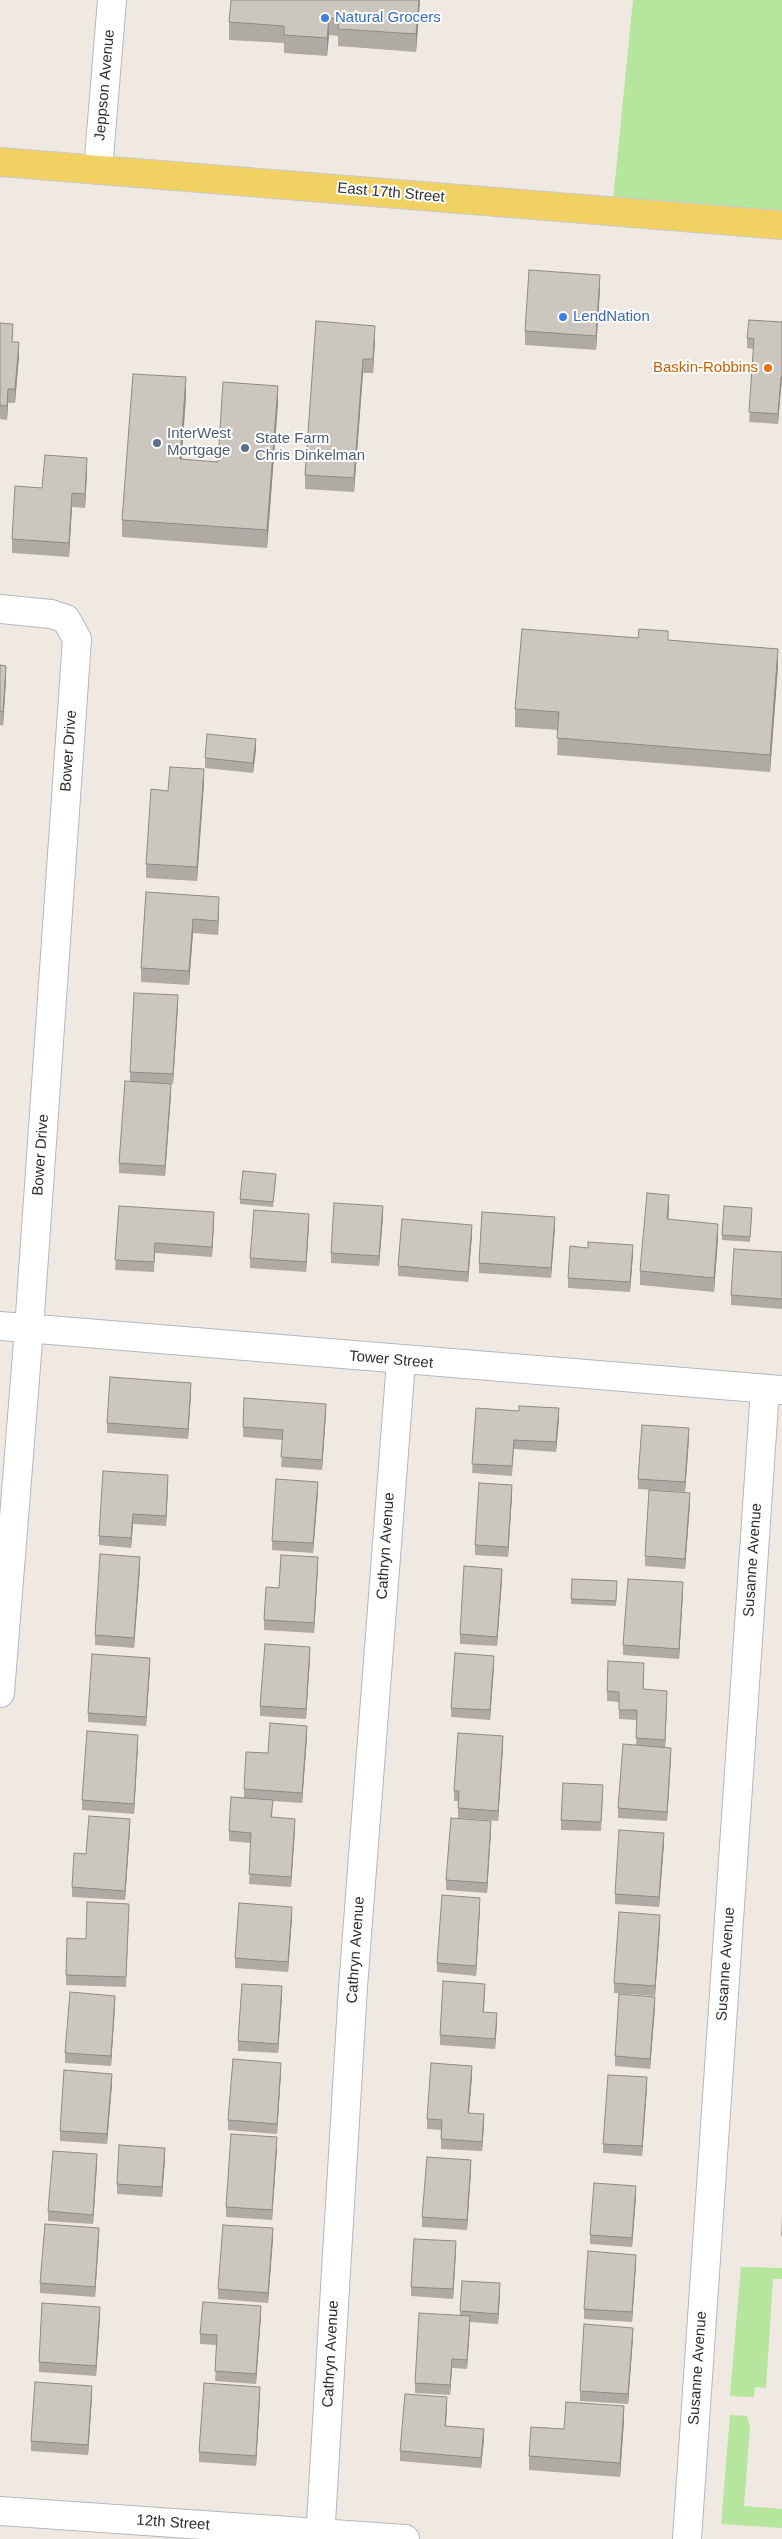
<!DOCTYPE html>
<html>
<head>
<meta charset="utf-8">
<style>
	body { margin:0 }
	canvas { display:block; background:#efe9e1 }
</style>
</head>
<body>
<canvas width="782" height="2539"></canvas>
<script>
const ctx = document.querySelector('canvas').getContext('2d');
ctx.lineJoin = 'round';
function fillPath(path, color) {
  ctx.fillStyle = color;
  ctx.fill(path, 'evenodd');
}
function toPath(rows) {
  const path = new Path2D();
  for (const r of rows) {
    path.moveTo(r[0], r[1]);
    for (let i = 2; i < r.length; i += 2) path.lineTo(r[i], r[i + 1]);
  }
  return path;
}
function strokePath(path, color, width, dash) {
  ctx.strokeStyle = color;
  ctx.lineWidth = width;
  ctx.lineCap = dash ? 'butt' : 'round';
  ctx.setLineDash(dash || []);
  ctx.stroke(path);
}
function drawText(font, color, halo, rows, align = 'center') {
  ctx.font = font + ' Helvetica,sans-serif';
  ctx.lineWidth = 4;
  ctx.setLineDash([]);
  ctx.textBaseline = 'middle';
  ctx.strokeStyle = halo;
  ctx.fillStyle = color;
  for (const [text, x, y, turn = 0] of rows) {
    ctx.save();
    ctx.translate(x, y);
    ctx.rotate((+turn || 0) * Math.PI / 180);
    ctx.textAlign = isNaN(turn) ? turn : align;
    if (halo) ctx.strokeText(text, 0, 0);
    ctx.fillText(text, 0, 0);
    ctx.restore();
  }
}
fillPath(toPath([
	[633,0,782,0,782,225,612,211],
	[741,2267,782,2268,782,2279,773,2279,766,2388,755,2387,754,2397,730,2396],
	[730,2415,747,2416,750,2428,744,2506,782,2509,782,2528,721,2524]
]), '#b6e59e');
const minor = toPath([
	[98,170,112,0],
	[0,609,51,614,66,619,77,639,29,1329,0,1693],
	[0,1326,782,1390],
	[320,2539,353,1987,401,1361],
	[687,2539,765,1389]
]);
const tertiary = toPath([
	[0,2511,405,2539]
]);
const primary = toPath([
	[0,162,782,225]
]);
strokePath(minor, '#b4b7c1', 30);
strokePath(tertiary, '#b4b7c1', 30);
strokePath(primary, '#c9c9c9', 30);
strokePath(minor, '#fff', 28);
strokePath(tertiary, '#fff', 28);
strokePath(primary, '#f2d163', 28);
fillPath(toPath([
	[420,0,416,52,338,46,338,36,329,35,327,56,284,53,284,43,229,40,229,22],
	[600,289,596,350,525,345,525,331],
	[316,321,375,340,373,373,363,373,354,492,305,489,305,475],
	[782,322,782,387,781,387,778,424,749,422,754,349,747,348,747,338],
	[0,323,13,342,19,356,15,403,8,403,7,420,0,419],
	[186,395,182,459,218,462,278,403,267,548,122,537,122,520],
	[87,472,85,508,72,507,69,557,12,553,12,539,42,488],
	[638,638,668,640,778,666,770,772,557,755,558,730,515,727,515,709],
	[0,665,6,680,3,726,0,725],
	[256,749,253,773,205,768,205,758],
	[204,783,197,881,146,878,146,864,168,791],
	[146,892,219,911,218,935,193,933,189,985,141,982,141,968],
	[178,1005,173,1084,137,1082,171,1094,165,1176,119,1173,119,1163,130,1081,130,1072],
	[276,1179,273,1207,240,1204,240,1199],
	[119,1206,214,1222,212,1257,155,1253,154,1272,115,1270],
	[669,1209,668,1220,718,1238,714,1292,640,1285,640,1271],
	[752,1213,750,1242,722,1240,722,1235],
	[383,1216,379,1266,331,1263,331,1253],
	[309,1224,306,1272,250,1268,250,1258],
	[555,1227,551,1278,479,1273,479,1263],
	[472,1235,468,1282,398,1276,398,1266],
	[588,1248,633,1254,630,1292,568,1288,568,1278],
	[782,1252,782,1309,731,1305,731,1295],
	[191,1393,188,1439,107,1433,107,1423],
	[476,1408,559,1418,556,1452,514,1449,512,1476,472,1473],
	[326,1413,322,1470,281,1467,283,1440,243,1437,243,1427],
	[689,1438,685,1492,638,1489,638,1479],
	[168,1485,166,1526,133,1524,131,1548,99,1545,99,1536],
	[318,1492,313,1553,272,1550,272,1541],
	[512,1495,508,1557,475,1555,475,1545],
	[690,1503,685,1569,645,1566,645,1556],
	[140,1567,134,1648,95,1645,95,1635],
	[318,1567,314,1633,264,1630,264,1620],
	[502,1579,497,1646,460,1644,460,1634],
	[572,1579,617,1581,616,1606,571,1604],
	[683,1592,679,1659,623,1655,623,1645],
	[310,1657,306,1719,260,1716,260,1706],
	[494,1666,490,1720,451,1717,451,1708],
	[150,1668,146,1726,88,1722,88,1713],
	[644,1673,644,1689,667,1700,665,1747,671,1758,667,1821,618,1818,618,1808,636,1745,637,1720,619,1719,619,1702,607,1701,607,1691],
	[307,1736,302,1803,273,1801,272,1817,295,1829,291,1887,249,1884,251,1843,229,1841,229,1831,244,1798,244,1789,268,1753],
	[138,1745,134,1814,82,1810,82,1800],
	[503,1746,498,1821,458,1818,458,1801,454,1801,454,1791],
	[603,1795,601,1831,561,1830,561,1820],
	[130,1829,125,1900,72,1897,72,1887,86,1854],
	[491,1830,487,1893,446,1890,446,1880],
	[664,1843,659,1907,615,1904,615,1894],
	[480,1907,476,1976,437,1972,437,1963],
	[129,1913,126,1987,66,1985,67,1938,86,1939],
	[292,1917,288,1972,235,1968,235,1958],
	[660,1925,655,1996,614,1993,614,1983],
	[485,1994,484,2012,497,2023,495,2049,440,2045,440,2035],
	[282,1996,278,2053,238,2051,238,2041],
	[115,2005,111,2066,65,2063,65,2053],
	[655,2007,650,2069,615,2066,615,2056],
	[281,2072,277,2134,228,2130,228,2120],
	[472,2076,469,2113,484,2124,482,2151,441,2149,441,2130,427,2129,427,2119],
	[112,2083,107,2144,60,2141,60,2131],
	[647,2087,642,2156,603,2153,603,2144],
	[277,2147,272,2220,226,2217,226,2207],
	[165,2158,162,2197,117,2194,117,2184],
	[97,2164,93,2224,48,2221,48,2211],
	[471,2170,467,2230,422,2227,422,2217],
	[636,2196,632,2247,590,2244,590,2235],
	[782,2214,782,2236,781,2236],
	[99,2237,95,2297,40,2293,40,2283],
	[273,2238,268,2303,218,2299,218,2289],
	[456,2251,453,2299,411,2296,411,2287],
	[636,2264,632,2322,584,2319,584,2309],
	[500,2293,498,2324,470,2322,467,2369,452,2368,450,2395,415,2393,415,2383,460,2316,460,2311],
	[261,2315,256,2384,215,2381,217,2345,200,2344,200,2334],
	[100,2316,96,2376,39,2372,39,2362],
	[633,2337,628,2404,580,2401,580,2391],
	[92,2396,88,2455,31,2451,31,2441],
	[260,2397,256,2466,199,2462,199,2452],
	[447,2407,446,2426,484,2439,481,2468,400,2461,400,2451],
	[624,2420,620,2477,529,2470,529,2456,564,2429]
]), '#afaba4');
fillPath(toPath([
	[419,0,420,0,416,52,416,34],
	[329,18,329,35,327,56,327,38],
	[600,275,600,289,596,350,596,336],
	[375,326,375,340,373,373,373,359],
	[19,342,19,356,15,403,15,389],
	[363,359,363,373,354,492,354,478],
	[186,377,186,395,180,477,180,459],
	[781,377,781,387,778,424,778,414],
	[278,386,278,403,267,548,267,530],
	[8,389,8,403,7,420,7,406],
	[87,458,87,472,85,508,85,494],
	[72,493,72,507,69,557,69,543],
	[778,649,778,666,770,772,770,755],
	[6,666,6,680,3,726,3,712],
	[256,739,256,749,253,773,253,763],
	[204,769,204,783,197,881,197,867],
	[219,897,219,911,218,935,218,921],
	[193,919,193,933,189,985,189,971],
	[178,995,178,1005,173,1084,173,1074],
	[171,1084,171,1094,165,1176,165,1166],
	[669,1195,669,1209,667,1233,667,1219],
	[383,1206,383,1216,379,1266,379,1256],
	[214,1212,214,1222,212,1257,212,1247],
	[309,1214,309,1224,306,1272,306,1262],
	[555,1217,555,1227,551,1278,551,1268],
	[718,1224,718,1238,714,1292,714,1278],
	[472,1225,472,1235,468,1282,468,1272],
	[633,1245,633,1254,630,1292,630,1282],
	[191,1383,191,1393,188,1439,188,1429],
	[326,1404,326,1413,322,1470,322,1460],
	[559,1408,559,1418,556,1452,556,1442],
	[689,1428,689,1438,685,1492,685,1482],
	[168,1475,168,1485,166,1526,166,1516],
	[318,1482,318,1492,313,1553,313,1543],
	[512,1485,512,1495,508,1557,508,1547],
	[690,1493,690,1503,685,1569,685,1559],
	[133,1514,133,1524,131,1548,131,1538],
	[140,1557,140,1567,134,1648,134,1638],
	[318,1557,318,1567,314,1633,314,1623],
	[502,1569,502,1579,497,1646,497,1637],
	[683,1582,683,1592,679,1659,679,1649],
	[310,1647,310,1657,306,1719,306,1709],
	[494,1656,494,1666,490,1720,490,1710],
	[150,1658,150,1668,146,1726,146,1717],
	[667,1691,667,1700,665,1750,665,1740],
	[307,1726,307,1736,302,1803,302,1793],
	[138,1735,138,1745,134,1814,134,1804],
	[503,1736,503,1746,498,1821,498,1811],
	[671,1748,671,1758,667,1821,667,1812],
	[130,1819,130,1829,125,1900,125,1891],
	[295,1819,295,1829,291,1887,291,1877],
	[491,1821,491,1830,487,1893,487,1883],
	[664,1833,664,1843,659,1907,659,1897],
	[480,1898,480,1907,476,1976,476,1966],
	[292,1907,292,1917,288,1972,288,1962],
	[660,1915,660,1925,655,1996,655,1986],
	[282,1986,282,1996,278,2053,278,2044],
	[115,1996,115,2005,111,2066,111,2056],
	[655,1997,655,2007,650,2069,650,2059],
	[497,2013,497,2023,495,2049,495,2039],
	[281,2063,281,2072,277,2134,277,2124],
	[472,2066,472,2076,468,2123,468,2113],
	[112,2074,112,2083,107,2144,107,2134],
	[647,2077,647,2087,642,2156,642,2146],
	[484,2114,484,2124,482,2151,482,2142],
	[277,2137,277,2147,272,2220,272,2210],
	[165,2148,165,2158,162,2197,162,2187],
	[97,2154,97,2164,93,2224,93,2215],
	[471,2160,471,2170,467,2230,467,2220],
	[636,2186,636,2196,632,2247,632,2238],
	[99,2228,99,2237,95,2297,95,2287],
	[273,2228,273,2238,268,2303,268,2293],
	[456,2241,456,2251,453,2299,453,2289],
	[636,2255,636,2264,632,2322,632,2312],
	[500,2283,500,2293,498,2324,498,2314],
	[261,2306,261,2315,256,2384,256,2374],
	[100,2307,100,2316,96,2376,96,2366],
	[470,2316,470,2326,467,2369,467,2360],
	[633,2328,633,2337,628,2404,628,2394],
	[452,2359,452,2368,450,2395,450,2385],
	[92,2386,92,2396,88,2455,88,2445],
	[260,2387,260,2397,256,2466,256,2456],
	[447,2397,447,2407,445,2435,445,2426],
	[624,2406,624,2420,620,2477,620,2463],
	[484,2429,484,2439,481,2468,481,2458]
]), '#8e8b86');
const building = toPath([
	[231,0,419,0,416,34,338,29,339,19,329,18,327,38,284,35,284,26,229,22,231,0],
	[529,270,600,275,596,336,525,331,529,270],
	[749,320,782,322,782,377,781,377,778,414,749,412,754,339,747,338,749,320],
	[316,321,375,326,373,359,363,359,354,478,305,475,316,321],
	[0,323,13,324,12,342,19,342,15,389,8,389,7,406,0,405,0,323],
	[133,374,186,377,180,459,218,462,223,382,278,386,267,530,122,520,133,374],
	[45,455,87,458,85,494,72,493,69,543,12,539,15,486,42,488,45,455],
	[522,629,638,638,639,629,668,631,668,640,778,649,770,755,557,738,559,712,515,709,522,629],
	[0,665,6,666,3,712,0,711,0,665],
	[207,734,256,739,253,763,205,758,207,734],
	[170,767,204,769,197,867,146,864,151,789,168,791,170,767],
	[146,892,219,897,218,921,193,919,189,971,141,968,146,892],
	[134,993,178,995,173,1074,130,1072,134,993],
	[125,1081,171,1084,165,1166,119,1163,125,1081],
	[243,1171,276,1174,273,1202,240,1199,243,1171],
	[647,1193,669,1195,667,1219,718,1224,714,1278,640,1271,647,1193],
	[334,1203,383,1206,379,1256,331,1253,334,1203],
	[119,1206,214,1212,212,1247,155,1243,154,1262,115,1260,119,1206],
	[724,1206,752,1208,750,1237,722,1235,724,1206],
	[254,1210,309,1214,306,1262,250,1258,254,1210],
	[482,1212,555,1217,551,1268,479,1263,482,1212],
	[402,1219,472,1225,468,1272,398,1266,402,1219],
	[588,1242,633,1245,630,1282,568,1278,570,1246,588,1248,588,1242],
	[734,1249,782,1252,782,1299,731,1295,734,1249],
	[110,1377,191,1383,188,1429,107,1423,110,1377],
	[244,1398,326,1404,322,1460,281,1457,283,1430,243,1427,244,1398],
	[519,1406,559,1408,556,1442,514,1440,512,1466,472,1464,476,1408,519,1411,519,1406],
	[642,1425,689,1428,685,1482,638,1479,642,1425],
	[103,1471,168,1475,166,1516,133,1514,131,1538,99,1536,103,1471],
	[276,1479,318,1482,313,1543,272,1541,276,1479],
	[479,1483,512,1485,508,1547,475,1545,479,1483],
	[649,1490,690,1493,685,1559,645,1556,649,1490],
	[100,1554,140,1557,134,1638,95,1635,100,1554],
	[281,1555,318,1557,314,1623,264,1620,266,1587,279,1588,281,1555],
	[464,1566,502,1569,497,1637,460,1634,464,1566],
	[572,1579,617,1581,616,1601,571,1599,572,1579],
	[628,1579,683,1582,679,1649,623,1645,628,1579],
	[265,1644,310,1647,306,1709,260,1706,265,1644],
	[455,1653,494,1656,490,1710,451,1708,455,1653],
	[92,1654,150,1658,146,1717,88,1713,92,1654],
	[608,1661,644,1663,643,1689,667,1691,665,1740,636,1738,637,1710,619,1710,619,1692,607,1691,608,1661],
	[270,1723,307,1726,302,1793,244,1789,246,1752,268,1753,270,1723],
	[87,1731,138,1735,134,1804,82,1800,87,1731],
	[458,1733,503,1736,498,1811,458,1808,459,1791,454,1791,458,1733],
	[623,1744,671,1748,667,1812,618,1808,623,1744],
	[563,1783,603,1785,601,1822,561,1820,563,1783],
	[231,1797,273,1800,271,1817,295,1819,291,1877,249,1874,251,1833,229,1831,231,1797],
	[89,1816,130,1819,125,1891,72,1887,74,1853,86,1854,89,1816],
	[451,1818,491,1821,487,1883,446,1880,451,1818],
	[619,1830,664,1833,659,1897,615,1894,619,1830],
	[442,1895,480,1898,476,1966,437,1963,442,1895],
	[87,1902,129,1904,126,1977,66,1975,67,1938,86,1939,87,1902],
	[239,1903,292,1907,288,1962,235,1958,239,1903],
	[619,1912,660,1915,655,1986,614,1983,619,1912],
	[443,1981,485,1984,483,2012,497,2013,495,2039,440,2035,443,1981],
	[242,1984,282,1986,278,2044,238,2041,242,1984],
	[70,1992,115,1996,111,2056,65,2053,70,1992],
	[619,1994,655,1997,650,2059,615,2056,619,1994],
	[233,2059,281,2063,277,2124,228,2120,233,2059],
	[431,2063,472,2066,468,2113,484,2114,482,2142,441,2139,442,2120,427,2119,431,2063],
	[64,2070,112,2074,107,2134,60,2131,64,2070],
	[608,2075,647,2077,642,2146,603,2144,608,2075],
	[231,2134,277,2137,272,2210,226,2207,231,2134],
	[119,2145,165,2148,162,2187,117,2184,119,2145],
	[53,2151,97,2154,93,2215,48,2211,53,2151],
	[427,2157,471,2160,467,2220,422,2217,427,2157],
	[594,2183,636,2186,632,2238,590,2235,594,2183],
	[45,2224,99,2228,95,2287,40,2283,45,2224],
	[223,2225,273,2228,268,2293,218,2289,223,2225],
	[414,2239,456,2241,453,2289,411,2287,414,2239],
	[588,2251,636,2255,632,2312,584,2309,588,2251],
	[462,2281,500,2283,498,2314,460,2311,462,2281],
	[203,2302,261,2306,256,2374,215,2371,217,2335,200,2334,203,2302],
	[42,2303,100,2307,96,2366,39,2362,42,2303],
	[419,2313,470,2316,467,2360,452,2359,450,2385,415,2383,419,2313],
	[584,2324,633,2328,628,2394,580,2391,584,2324],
	[35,2382,92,2386,88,2445,31,2441,35,2382],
	[204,2383,260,2387,256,2456,199,2452,204,2383],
	[405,2394,447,2397,445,2426,484,2429,481,2458,400,2451,405,2394],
	[566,2402,624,2406,620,2463,529,2456,531,2427,564,2429,566,2402]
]);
fillPath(building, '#cbc7bf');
strokePath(building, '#8e8b86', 1);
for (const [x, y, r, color] of [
	[325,18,5,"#3f7fe0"],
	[563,317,5,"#3f7fe0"],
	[768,368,5,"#e8710a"],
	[157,443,5,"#5c6f8a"],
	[245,448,5,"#5c6f8a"]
]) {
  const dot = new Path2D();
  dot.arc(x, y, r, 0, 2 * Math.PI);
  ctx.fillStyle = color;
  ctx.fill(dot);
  strokePath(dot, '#fff', 2);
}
drawText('15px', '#366cbe', '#fff', [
	["Natural Grocers",335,18],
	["LendNation",573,317]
], 'left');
drawText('15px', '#2e2e2e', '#fff', [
	["Jeppson Avenue",105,85,-85],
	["East 17th Street",391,193,5],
	["Bower Drive",69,751,-86],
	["Bower Drive",41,1155,-86],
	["Tower Street",391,1360,5],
	["Cathryn Avenue",386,1546,-86],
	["Susanne Avenue",753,1560,-86],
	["Cathryn Avenue",356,1950,-86],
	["Susanne Avenue",726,1964,-86],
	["Cathryn Avenue",331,2354,-87],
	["Susanne Avenue",698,2368,-86],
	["12th Street",173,2523,4]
]);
drawText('15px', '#c56008', '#fff', [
	["Baskin-Robbins",758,368]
], 'right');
drawText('15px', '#4e5e75', '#fff', [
	["InterWest",167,434],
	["Mortgage",167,451],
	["State Farm",255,439],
	["Chris Dinkelman",255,456]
], 'left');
</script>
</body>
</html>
